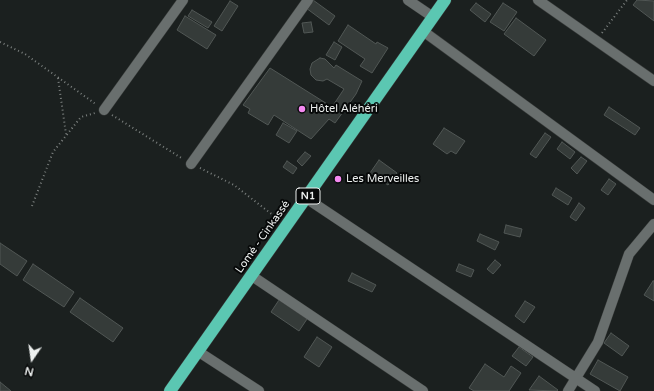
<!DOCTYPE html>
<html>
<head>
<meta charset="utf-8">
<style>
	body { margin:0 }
	#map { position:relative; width:654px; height:391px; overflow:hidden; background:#1b201f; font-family:"Varela Round",sans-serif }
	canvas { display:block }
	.north { position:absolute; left:12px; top:339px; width:40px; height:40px; -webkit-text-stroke:3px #070909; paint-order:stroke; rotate:193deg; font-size:11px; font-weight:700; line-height:16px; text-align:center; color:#ecefee }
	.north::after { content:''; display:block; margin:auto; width:14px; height:18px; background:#ecefee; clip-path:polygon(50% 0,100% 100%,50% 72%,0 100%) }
</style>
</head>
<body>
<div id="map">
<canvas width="654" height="391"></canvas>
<div class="north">N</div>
</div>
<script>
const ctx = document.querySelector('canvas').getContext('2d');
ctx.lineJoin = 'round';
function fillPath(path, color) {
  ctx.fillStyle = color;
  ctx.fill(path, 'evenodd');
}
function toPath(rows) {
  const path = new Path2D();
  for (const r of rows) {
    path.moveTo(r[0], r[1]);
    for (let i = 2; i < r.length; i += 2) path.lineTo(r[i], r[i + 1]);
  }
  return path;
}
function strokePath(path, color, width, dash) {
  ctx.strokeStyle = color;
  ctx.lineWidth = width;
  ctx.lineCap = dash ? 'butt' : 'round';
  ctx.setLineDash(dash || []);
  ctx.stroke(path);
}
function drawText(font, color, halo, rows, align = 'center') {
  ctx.font = font + ' "Varela Round",sans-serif';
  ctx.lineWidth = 4;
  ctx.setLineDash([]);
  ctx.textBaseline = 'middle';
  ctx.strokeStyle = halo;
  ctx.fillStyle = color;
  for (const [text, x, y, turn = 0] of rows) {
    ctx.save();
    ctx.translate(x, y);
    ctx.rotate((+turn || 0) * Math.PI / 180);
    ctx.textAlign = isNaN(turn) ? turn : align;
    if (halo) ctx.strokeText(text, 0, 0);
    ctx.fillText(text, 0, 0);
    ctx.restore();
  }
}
const building = toPath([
	[313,0,335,16,329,25,306,8,313,0],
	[637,0,654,1,654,21,633,5,637,0],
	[230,1,238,6,222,31,214,26,230,1],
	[476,3,491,14,485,22,470,10,476,3],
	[503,3,517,12,504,31,490,22,503,3],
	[192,10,212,22,208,28,188,16,192,10],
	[185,16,216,35,207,49,177,30,185,16],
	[516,18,546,40,534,56,504,34,516,18],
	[311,22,313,32,304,33,302,23,311,22],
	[348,25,376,44,377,42,388,48,372,73,360,66,365,59,338,41,348,25],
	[334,42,342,47,335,60,326,55,334,42],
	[320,58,325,59,334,68,336,65,362,81,356,94,335,123,329,119,311,139,274,115,268,125,248,113,250,109,243,105,270,68,332,107,344,89,327,79,323,81,316,80,311,75,310,69,312,63,320,58],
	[609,107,640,128,635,135,604,115,609,107],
	[283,123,297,131,289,143,276,135,283,123],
	[444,128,465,141,456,154,451,151,447,154,433,144,444,128],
	[545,133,551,137,536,158,530,154,545,133],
	[562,142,575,152,570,159,557,149,562,142],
	[305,152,311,156,302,166,297,161,305,152],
	[581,157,587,161,577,174,571,168,581,157],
	[379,160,397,173,388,185,370,173,379,160],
	[287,161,297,168,293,174,283,167,287,161],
	[609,179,616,184,608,195,601,190,609,179],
	[556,188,572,198,568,205,552,195,556,188],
	[579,203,585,208,576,221,570,217,579,203],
	[506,225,522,229,520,237,504,233,506,225],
	[480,234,499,242,495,250,477,241,480,234],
	[0,243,27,261,17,276,0,264,0,243],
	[495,260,501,265,493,274,487,269,495,260],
	[33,264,74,292,64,307,23,280,33,264],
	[459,264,474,270,471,277,456,271,459,264],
	[352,273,376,285,372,292,348,281,352,273],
	[653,281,654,281,654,301,644,295,653,281],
	[80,298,123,328,113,342,70,312,80,298],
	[279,300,307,319,299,331,271,312,279,300],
	[525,301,535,307,524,323,515,316,525,301],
	[611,333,629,346,622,356,604,343,611,333],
	[317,337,332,347,319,367,304,357,317,337],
	[519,347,533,357,526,366,512,356,519,347],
	[598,360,628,377,620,391,590,374,598,360],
	[485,364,504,377,511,366,521,373,509,391,474,391,469,388,485,364],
	[539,376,558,390,557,391,529,390,539,376],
	[0,382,11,391,0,391,0,382]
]);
fillPath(building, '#353b39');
strokePath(building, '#515755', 1);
const minor = toPath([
	[408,0,433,17],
	[538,0,654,81],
	[423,31,654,200],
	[104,110,183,0],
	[191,164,308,0],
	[306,198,595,391],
	[252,276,423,391],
	[199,352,259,391],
	[568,391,598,342,629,254,654,224]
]);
const highway = toPath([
	[170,391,445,0]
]);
strokePath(minor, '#393c3b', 11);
strokePath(highway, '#393c3b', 13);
strokePath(toPath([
	[602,33,627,0],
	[0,42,25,54,97,105],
	[58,78,66,134],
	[112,115,183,159],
	[200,168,234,185,278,219],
	[32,206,53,152,81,117,95,113]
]), '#7c807f', 2, [1, 3]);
strokePath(minor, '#696f6e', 10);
strokePath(highway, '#5bc7b2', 12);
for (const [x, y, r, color] of [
	[302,109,4,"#f489f0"],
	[338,179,4,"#f489f0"]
]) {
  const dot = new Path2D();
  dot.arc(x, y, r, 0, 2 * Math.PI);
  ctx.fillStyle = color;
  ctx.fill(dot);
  strokePath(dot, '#070909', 1.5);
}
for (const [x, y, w] of [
	[308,196,24]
]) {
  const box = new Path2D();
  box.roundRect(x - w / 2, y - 8, w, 16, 3);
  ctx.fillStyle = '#070909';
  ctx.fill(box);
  strokePath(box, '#ecefee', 1);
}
drawText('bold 10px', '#ecefee', null, [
	["N1",308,196]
]);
drawText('11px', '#ecefee', '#070909', [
	["Hôtel Aléhéri",310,109],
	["Les Merveilles",346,179]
], 'left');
drawText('11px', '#ecefee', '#070909', [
	["Lomé - Cinkassé",263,237,-55]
]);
</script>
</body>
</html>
